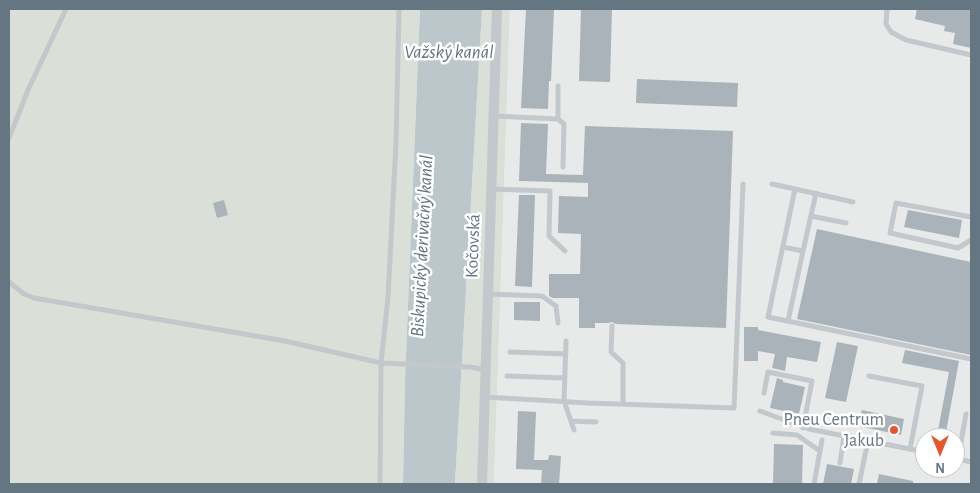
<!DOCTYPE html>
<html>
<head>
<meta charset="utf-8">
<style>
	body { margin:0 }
	#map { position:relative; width:980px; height:493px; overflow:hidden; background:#fafaf8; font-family:"Alegreya Sans",sans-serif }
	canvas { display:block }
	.frame { position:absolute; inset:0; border:10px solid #657683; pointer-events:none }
	.north { position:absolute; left:915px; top:428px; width:50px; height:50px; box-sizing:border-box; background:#fff; border:1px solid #c1c8cd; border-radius:50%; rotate:180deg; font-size:14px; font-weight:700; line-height:20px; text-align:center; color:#657683 }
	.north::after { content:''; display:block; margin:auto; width:18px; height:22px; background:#e4572e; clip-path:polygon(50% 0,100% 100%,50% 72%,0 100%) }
</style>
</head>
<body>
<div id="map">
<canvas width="980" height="493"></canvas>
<div class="frame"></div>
<div class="north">N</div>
</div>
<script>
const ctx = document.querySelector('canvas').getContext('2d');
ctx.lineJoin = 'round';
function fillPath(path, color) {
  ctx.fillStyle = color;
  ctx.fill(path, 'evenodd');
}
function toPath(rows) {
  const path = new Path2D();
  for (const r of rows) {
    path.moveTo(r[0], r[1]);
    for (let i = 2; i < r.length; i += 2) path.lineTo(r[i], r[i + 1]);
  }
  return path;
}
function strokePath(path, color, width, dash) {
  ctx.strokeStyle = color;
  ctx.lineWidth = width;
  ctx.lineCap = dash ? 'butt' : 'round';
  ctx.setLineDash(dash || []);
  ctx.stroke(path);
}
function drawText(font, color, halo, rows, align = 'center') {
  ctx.font = font + ' "Alegreya Sans",sans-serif';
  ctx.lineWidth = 5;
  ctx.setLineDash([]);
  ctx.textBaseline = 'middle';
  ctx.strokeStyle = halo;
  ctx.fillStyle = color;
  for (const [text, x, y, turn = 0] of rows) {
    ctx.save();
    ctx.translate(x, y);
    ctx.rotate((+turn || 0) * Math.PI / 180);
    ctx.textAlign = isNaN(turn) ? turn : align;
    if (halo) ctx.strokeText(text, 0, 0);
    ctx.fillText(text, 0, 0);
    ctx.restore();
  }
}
fillPath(toPath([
	[510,9,971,9,971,484,494,484],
	[925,438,955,438,955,468,925,468]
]), '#e8e9e9');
fillPath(toPath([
	[9,9,420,9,405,379,403,484,9,484],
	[482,9,510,9,494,484,455,484]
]), '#dadfd7');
fillPath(toPath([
	[420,9,482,9,455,484,403,484,405,379]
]), '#bbc7cb');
fillPath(toPath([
	[526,9,554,9,551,81,549,81,548,109,521,108],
	[581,9,612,9,610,82,579,81],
	[917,9,971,9,971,48,953,44,955,33,944,31,945,26,915,19],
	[637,79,738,83,737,107,636,103],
	[521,123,548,124,546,174,583,175,585,126,733,131,726,328,616,324,612,322,609,323,595,323,595,328,579,328,579,298,553,298,549,296,549,274,580,274,581,234,558,233,559,196,588,197,588,183,519,181],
	[519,195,535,195,532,287,515,286],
	[224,200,228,215,217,218,213,203],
	[908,210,962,220,959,238,904,227],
	[817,229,971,262,971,355,797,319],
	[514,302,540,302,540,321,514,320],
	[744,327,758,327,758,330,821,342,817,362,787,357,785,371,772,368,775,354,758,351,758,361,744,361],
	[837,342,858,346,846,402,825,398],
	[905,350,959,361,946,432,938,430,949,372,902,363],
	[777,378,783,380,783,382,805,387,799,414,770,408],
	[862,410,904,419,901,435,858,426],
	[518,411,536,412,534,460,548,460,549,455,561,456,559,484,541,484,542,470,516,469],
	[774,444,803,445,802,484,773,484],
	[827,464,854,469,851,484,823,484],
	[879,474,913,481,913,484,877,484]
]), '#aab3b9');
strokePath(toPath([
	[887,9,886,24,891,32,906,40,971,55],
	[494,116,558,119,558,86],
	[558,119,564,124,563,167],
	[9,138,28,90,66,9],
	[772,184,795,189,768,317,971,359],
	[491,189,550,191,549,236,565,251],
	[795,189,853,202],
	[811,216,846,223],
	[971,217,896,203,890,233,958,248,971,240],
	[783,247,803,251,816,193],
	[9,282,24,294,34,298,285,341,381,363,470,367,486,370],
	[488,294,542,296,556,306,558,323],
	[788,321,803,251],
	[612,326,611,352,623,363,623,404],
	[566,341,564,401,574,430],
	[510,352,566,354],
	[507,376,565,378],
	[869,376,922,386,910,449],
	[764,393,768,372,812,381,803,428],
	[485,397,588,403,734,408,743,184],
	[760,411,809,429,925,452],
	[571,421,596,422],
	[773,433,797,435,820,451],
	[955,458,971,462],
	[958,459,966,414],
	[840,463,844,436],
	[380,484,381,363,388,297,396,143,399,9],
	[814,484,822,440],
	[859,484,868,441]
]), '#c3c8cc', 5);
strokePath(toPath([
	[482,484,497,9]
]), '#c3c8cc', 10);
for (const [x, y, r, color] of [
	[894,430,5,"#e4572e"]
]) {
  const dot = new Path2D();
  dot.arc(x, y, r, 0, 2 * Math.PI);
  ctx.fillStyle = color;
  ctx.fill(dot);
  strokePath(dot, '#fff', 2);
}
drawText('18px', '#657683', '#fff', [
	["Kočovská",473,246,-88]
]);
drawText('18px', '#657683', '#fff', [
	["Pneu Centrum",884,420],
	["Jakub",884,441]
], 'right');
drawText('italic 19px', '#60757c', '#fff', [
	["Važský kanál",449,52],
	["Biskupický derivačný kanál",422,246,-87]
]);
</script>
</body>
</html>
